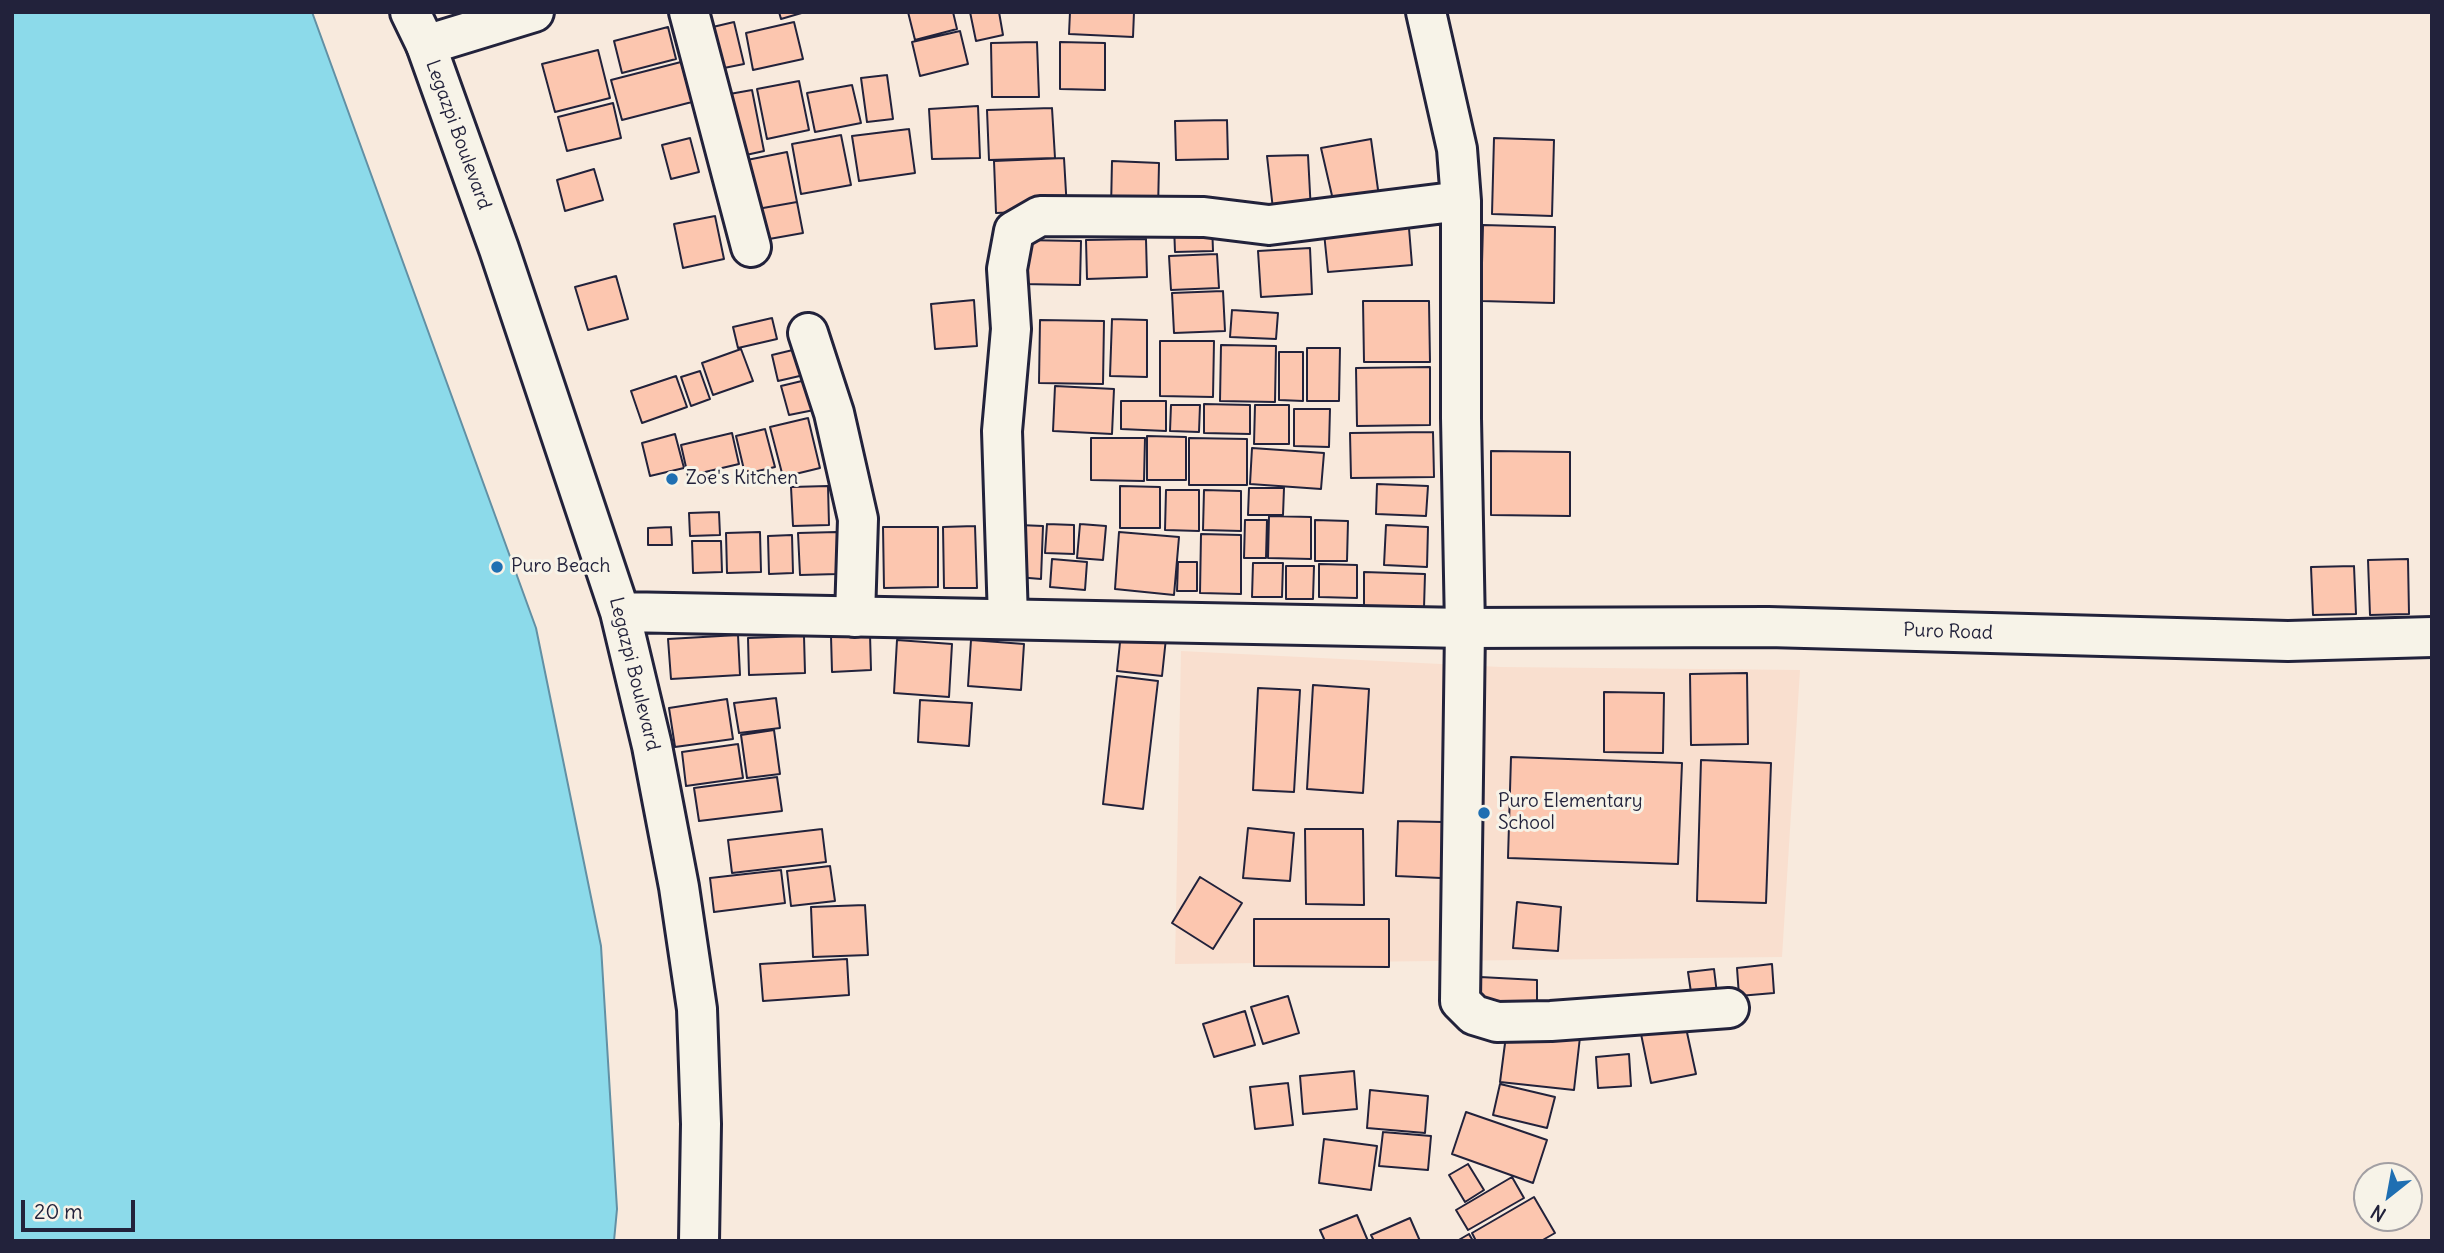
<!DOCTYPE html>
<html>
<head>
<meta charset="utf-8">
<style>
	body { margin:0 }
	#map { position:relative; width:2444px; height:1253px; overflow:hidden; background:#f8eadd; font-family:Delius,sans-serif }
	canvas { display:block }
	.frame { position:absolute; inset:0; border:14px solid #22223b; pointer-events:none }
	.north { position:absolute; left:2353px; top:1162px; width:70px; height:70px; box-sizing:border-box; background:#f7f3e8; border:2px solid #a29fa3; border-radius:50%; rotate:211deg; font-size:19px; font-weight:700; line-height:28px; text-align:center; color:#22223b }
	.north::after { content:''; display:block; margin:auto; width:24px; height:32px; background:#1f6fb2; clip-path:polygon(50% 0,100% 100%,50% 72%,0 100%) }
	.scale { position:absolute; left:21px; top:1200px; width:114px; height:32px; box-sizing:border-box; border:4px solid #22223b; border-top:0; padding-left:9px; font-size:21px; line-height:24px; white-space:nowrap; color:#22223b; -webkit-text-stroke:5px #f7f3e8; paint-order:stroke }
</style>
</head>
<body>
<div id="map">
<canvas width="2444" height="1253"></canvas>
<div class="frame"></div>
<div class="north">N</div>
<div class="scale">20 m</div>
</div>
<script>
const ctx = document.querySelector('canvas').getContext('2d');
ctx.lineJoin = 'round';
function fillPath(path, color) {
  ctx.fillStyle = color;
  ctx.fill(path, 'evenodd');
}
function toPath(rows) {
  const path = new Path2D();
  for (const r of rows) {
    path.moveTo(r[0], r[1]);
    for (let i = 2; i < r.length; i += 2) path.lineTo(r[i], r[i + 1]);
  }
  return path;
}
function strokePath(path, color, width, dash) {
  ctx.strokeStyle = color;
  ctx.lineWidth = width;
  ctx.lineCap = dash ? 'butt' : 'round';
  ctx.setLineDash(dash || []);
  ctx.stroke(path);
}
function drawText(font, color, halo, rows, align = 'center') {
  ctx.font = font + ' Delius,sans-serif';
  ctx.lineWidth = 6;
  ctx.setLineDash([]);
  ctx.textBaseline = 'middle';
  ctx.strokeStyle = halo;
  ctx.fillStyle = color;
  for (const [text, x, y, turn = 0] of rows) {
    ctx.save();
    ctx.translate(x, y);
    ctx.rotate((+turn || 0) * Math.PI / 180);
    ctx.textAlign = isNaN(turn) ? turn : align;
    if (halo) ctx.strokeText(text, 0, 0);
    ctx.fillText(text, 0, 0);
    ctx.restore();
  }
}
fillPath(toPath([
	[1181,651,1501,667,1800,670,1782,957,1175,964]
]), '#f9dfcf');
const water = toPath([
	[12,12,312,12,536,628,601,946,617,1209,614,1241,12,1241,12,12]
]);
fillPath(water, '#8cdaea');
strokePath(water, '#6290a4', 2);
const building = toPath([
	[779,12,805,12,781,19,779,12],
	[908,12,953,12,957,29,915,40,908,12],
	[970,12,999,12,1003,35,976,41,970,12],
	[1070,12,1134,12,1133,37,1069,34,1070,12],
	[734,22,744,64,709,71,700,30,734,22],
	[794,22,803,59,753,70,746,33,794,22],
	[668,27,676,59,622,73,614,41,668,27],
	[960,31,968,64,920,76,912,42,960,31],
	[1037,42,1039,97,992,97,991,43,1037,42],
	[1060,42,1105,43,1105,90,1060,89,1060,42],
	[598,50,610,98,555,112,542,64,598,50],
	[681,62,692,102,622,120,611,80,681,62],
	[887,75,893,119,867,122,861,78,887,75],
	[799,81,809,130,767,139,757,89,799,81],
	[852,85,861,123,815,132,807,93,852,85],
	[752,90,764,151,737,157,724,95,752,90],
	[613,103,621,138,567,151,558,117,613,103],
	[978,106,980,158,932,159,929,109,978,106],
	[1052,108,1055,158,989,160,987,110,1052,108],
	[1227,120,1228,159,1176,160,1175,121,1227,120],
	[909,129,915,173,859,181,852,136,909,129],
	[841,135,851,185,801,194,792,144,841,135],
	[690,138,699,172,671,179,662,145,690,138],
	[1494,138,1554,140,1552,216,1492,214,1494,138],
	[1371,139,1380,204,1336,213,1321,148,1371,139],
	[787,152,797,202,746,211,737,162,787,152],
	[1308,155,1311,212,1274,218,1267,156,1308,155],
	[1064,158,1067,210,996,213,994,161,1064,158],
	[1112,161,1159,163,1158,211,1111,209,1112,161],
	[594,169,603,200,565,211,557,180,594,169],
	[797,202,803,233,758,241,746,211,797,202],
	[715,216,724,259,683,268,674,224,715,216],
	[1408,216,1412,265,1328,272,1323,223,1408,216],
	[1212,223,1213,251,1175,252,1174,225,1212,223],
	[1483,225,1555,227,1554,303,1481,301,1483,225],
	[1146,239,1147,277,1087,279,1086,240,1146,239],
	[1022,240,1081,241,1080,285,1021,284,1022,240],
	[1310,248,1312,294,1261,297,1258,251,1310,248],
	[1217,254,1219,288,1171,290,1169,256,1217,254],
	[616,276,628,319,588,330,575,287,616,276],
	[1223,291,1225,331,1174,333,1172,293,1223,291],
	[974,300,977,346,935,349,931,304,974,300],
	[1363,301,1429,301,1430,362,1364,362,1363,301],
	[1232,310,1278,313,1276,339,1230,337,1232,310],
	[772,318,777,339,738,348,733,327,772,318],
	[1112,319,1147,320,1147,377,1110,376,1112,319],
	[1040,320,1104,321,1103,384,1039,383,1040,320],
	[1160,341,1214,341,1213,397,1160,396,1160,341],
	[1221,345,1276,346,1275,402,1220,401,1221,345],
	[1307,348,1340,348,1339,401,1307,401,1307,348],
	[741,349,753,381,713,395,702,363,741,349],
	[797,349,804,375,778,381,772,355,797,349],
	[1279,352,1303,352,1303,401,1279,400,1279,352],
	[1430,367,1430,425,1357,426,1356,368,1430,367],
	[700,371,710,399,691,406,681,377,700,371],
	[676,376,687,407,642,423,631,391,676,376],
	[806,380,814,410,789,415,781,386,806,380],
	[1055,386,1114,389,1112,434,1053,431,1055,386],
	[1121,401,1166,401,1166,431,1121,429,1121,401],
	[1204,404,1250,405,1250,434,1204,433,1204,404],
	[1171,405,1200,405,1199,432,1170,431,1171,405],
	[1255,405,1289,405,1289,444,1254,444,1255,405],
	[1294,409,1330,409,1329,447,1294,446,1294,409],
	[808,418,820,468,783,477,770,427,808,418],
	[765,429,775,467,745,474,736,436,765,429],
	[1433,432,1434,477,1351,478,1350,433,1433,432],
	[732,433,739,464,688,476,681,445,732,433],
	[675,434,684,468,650,476,642,443,675,434],
	[1147,436,1186,437,1186,480,1147,480,1147,436],
	[1091,438,1145,438,1144,481,1091,480,1091,438],
	[1189,438,1247,439,1247,485,1189,485,1189,438],
	[1252,448,1324,453,1321,489,1250,484,1252,448],
	[1491,451,1570,452,1570,516,1491,515,1491,451],
	[1377,484,1428,486,1426,516,1376,514,1377,484],
	[828,486,829,525,793,526,791,487,828,486],
	[1120,486,1160,487,1160,528,1120,528,1120,486],
	[1249,488,1284,488,1283,515,1248,515,1249,488],
	[1166,490,1199,490,1199,531,1165,530,1166,490],
	[1204,490,1241,491,1241,531,1203,530,1204,490],
	[719,512,720,535,690,536,689,513,719,512],
	[1269,516,1311,517,1311,559,1268,558,1269,516],
	[1245,520,1267,520,1266,558,1244,558,1245,520],
	[1315,520,1348,521,1347,561,1315,561,1315,520],
	[1047,524,1074,525,1074,554,1045,553,1047,524],
	[1080,524,1106,526,1103,560,1077,558,1080,524],
	[1019,525,1043,526,1041,579,1017,577,1019,525],
	[1386,525,1428,527,1427,567,1384,565,1386,525],
	[975,526,977,588,944,588,943,527,975,526],
	[671,527,672,545,648,545,648,528,671,527],
	[883,527,938,527,938,587,884,588,883,527],
	[760,532,761,572,727,573,726,533,760,532],
	[837,532,838,574,800,575,798,533,837,532],
	[1119,532,1179,537,1174,595,1115,589,1119,532],
	[1201,534,1241,535,1241,594,1200,593,1201,534],
	[792,535,793,573,769,574,768,536,792,535],
	[692,541,721,541,722,572,693,573,692,541],
	[1052,559,1087,562,1085,590,1050,587,1052,559],
	[2408,559,2409,614,2370,615,2368,560,2408,559],
	[1178,562,1197,562,1197,591,1177,591,1178,562],
	[1253,563,1283,563,1282,597,1252,597,1253,563],
	[1319,564,1357,565,1357,598,1319,597,1319,564],
	[1286,566,1314,566,1313,599,1286,599,1286,566],
	[2354,566,2356,614,2313,615,2311,567,2354,566],
	[1364,572,1425,574,1424,608,1364,607,1364,572],
	[1121,633,1166,638,1162,676,1117,671,1121,633],
	[870,634,871,670,832,672,831,636,870,634],
	[738,635,740,675,671,679,668,639,738,635],
	[804,636,805,673,749,675,748,638,804,636],
	[897,640,952,644,949,697,894,693,897,640],
	[971,640,1024,644,1021,690,968,686,971,640],
	[1747,673,1748,744,1691,745,1690,674,1747,673],
	[1117,676,1158,681,1143,809,1103,804,1117,676],
	[1313,685,1369,689,1363,793,1307,789,1313,685],
	[1258,688,1300,690,1294,792,1253,790,1258,688],
	[1604,692,1664,693,1663,753,1604,752,1604,692],
	[776,698,780,728,739,733,734,703,776,698],
	[727,699,733,739,675,747,669,708,727,699],
	[920,700,972,703,969,746,918,742,920,700],
	[774,730,780,774,747,778,741,735,774,730],
	[738,744,743,778,686,786,682,752,738,744],
	[1511,757,1682,763,1678,864,1508,858,1511,757],
	[1701,760,1771,763,1766,903,1697,901,1701,760],
	[777,777,782,811,699,821,694,788,777,777],
	[1398,821,1443,822,1441,878,1396,876,1398,821],
	[1248,828,1294,833,1290,881,1243,878,1248,828],
	[822,829,826,862,732,873,728,840,822,829],
	[1305,829,1363,829,1364,905,1306,904,1305,829],
	[830,866,835,901,791,906,787,871,830,866],
	[781,870,785,903,714,912,710,878,781,870],
	[1200,877,1242,903,1213,949,1172,923,1200,877],
	[1517,902,1561,907,1558,951,1513,948,1517,902],
	[865,905,868,955,813,957,811,907,865,905],
	[1254,919,1389,919,1389,967,1254,966,1254,919],
	[847,959,849,995,763,1001,760,964,847,959],
	[1772,964,1774,993,1739,996,1737,968,1772,964],
	[1714,969,1718,1002,1693,1006,1688,972,1714,969],
	[1480,977,1537,980,1537,1012,1482,1008,1480,977],
	[1288,996,1299,1033,1263,1044,1251,1007,1288,996],
	[1245,1011,1255,1045,1214,1057,1203,1024,1245,1011],
	[1683,1014,1696,1074,1651,1083,1639,1024,1683,1014],
	[1507,1028,1580,1037,1574,1090,1500,1082,1507,1028],
	[1629,1054,1631,1086,1598,1088,1596,1057,1629,1054],
	[1354,1071,1357,1109,1303,1114,1300,1076,1354,1071],
	[1288,1083,1293,1125,1255,1129,1250,1087,1288,1083],
	[1500,1084,1555,1097,1547,1128,1493,1115,1500,1084],
	[1370,1090,1428,1096,1425,1133,1367,1128,1370,1090],
	[1466,1112,1547,1140,1533,1183,1452,1154,1466,1112],
	[1383,1132,1431,1136,1428,1170,1379,1166,1383,1132],
	[1324,1139,1377,1146,1371,1190,1319,1183,1324,1139],
	[1468,1164,1484,1190,1465,1202,1449,1175,1468,1164],
	[1512,1177,1524,1198,1468,1230,1456,1210,1512,1177],
	[1534,1197,1555,1233,1541,1241,1476,1241,1472,1233,1534,1197],
	[1357,1215,1368,1241,1325,1241,1320,1230,1357,1215],
	[1410,1218,1420,1241,1374,1241,1371,1235,1410,1218],
	[1469,1234,1473,1241,1457,1241,1469,1234]
]);
fillPath(building, '#fcc6af');
strokePath(building, '#22223b', 2);
const street = toPath([
	[689,12,751,247],
	[1426,12,1457,149,1461,201,1461,418,1465,628,1460,1001,1474,1015,1497,1022,1551,1021,1729,1008],
	[426,45,534,12],
	[808,333,834,413,858,519,855,617],
	[1008,619,1002,431,1011,329,1007,269,1014,231,1040,216,1204,217,1269,225,1461,201]
]);
const secondary = toPath([
	[410,12,426,45,499,249,620,612,652,746,679,887,697,1009,701,1124,699,1241],
	[620,612,1465,628,1768,627,2288,641,2432,637]
]);
strokePath(street, '#22223b', 44);
strokePath(secondary, '#22223b', 44);
strokePath(street, '#f7f3e8', 38);
strokePath(secondary, '#f7f3e8', 38);
for (const [x, y, r, color] of [
	[672,479,7,"#1f6fb2"],
	[497,567,7,"#1f6fb2"],
	[1484,813,7,"#1f6fb2"]
]) {
  const dot = new Path2D();
  dot.arc(x, y, r, 0, 2 * Math.PI);
  ctx.fillStyle = color;
  ctx.fill(dot);
  strokePath(dot, '#f7f3e8', 2.5);
}
drawText('19px', '#22223b', '#f7f3e8', [
	["Legazpi Boulevard",458,135,70],
	["Puro Road",1948,632,2],
	["Legazpi Boulevard",634,674,76]
]);
drawText('19px', '#22223b', '#f7f3e8', [
	["Zoe's Kitchen",686,479],
	["Puro Beach",511,567],
	["Puro Elementary",1498,802],
	["School",1498,824]
], 'left');
</script>
</body>
</html>
